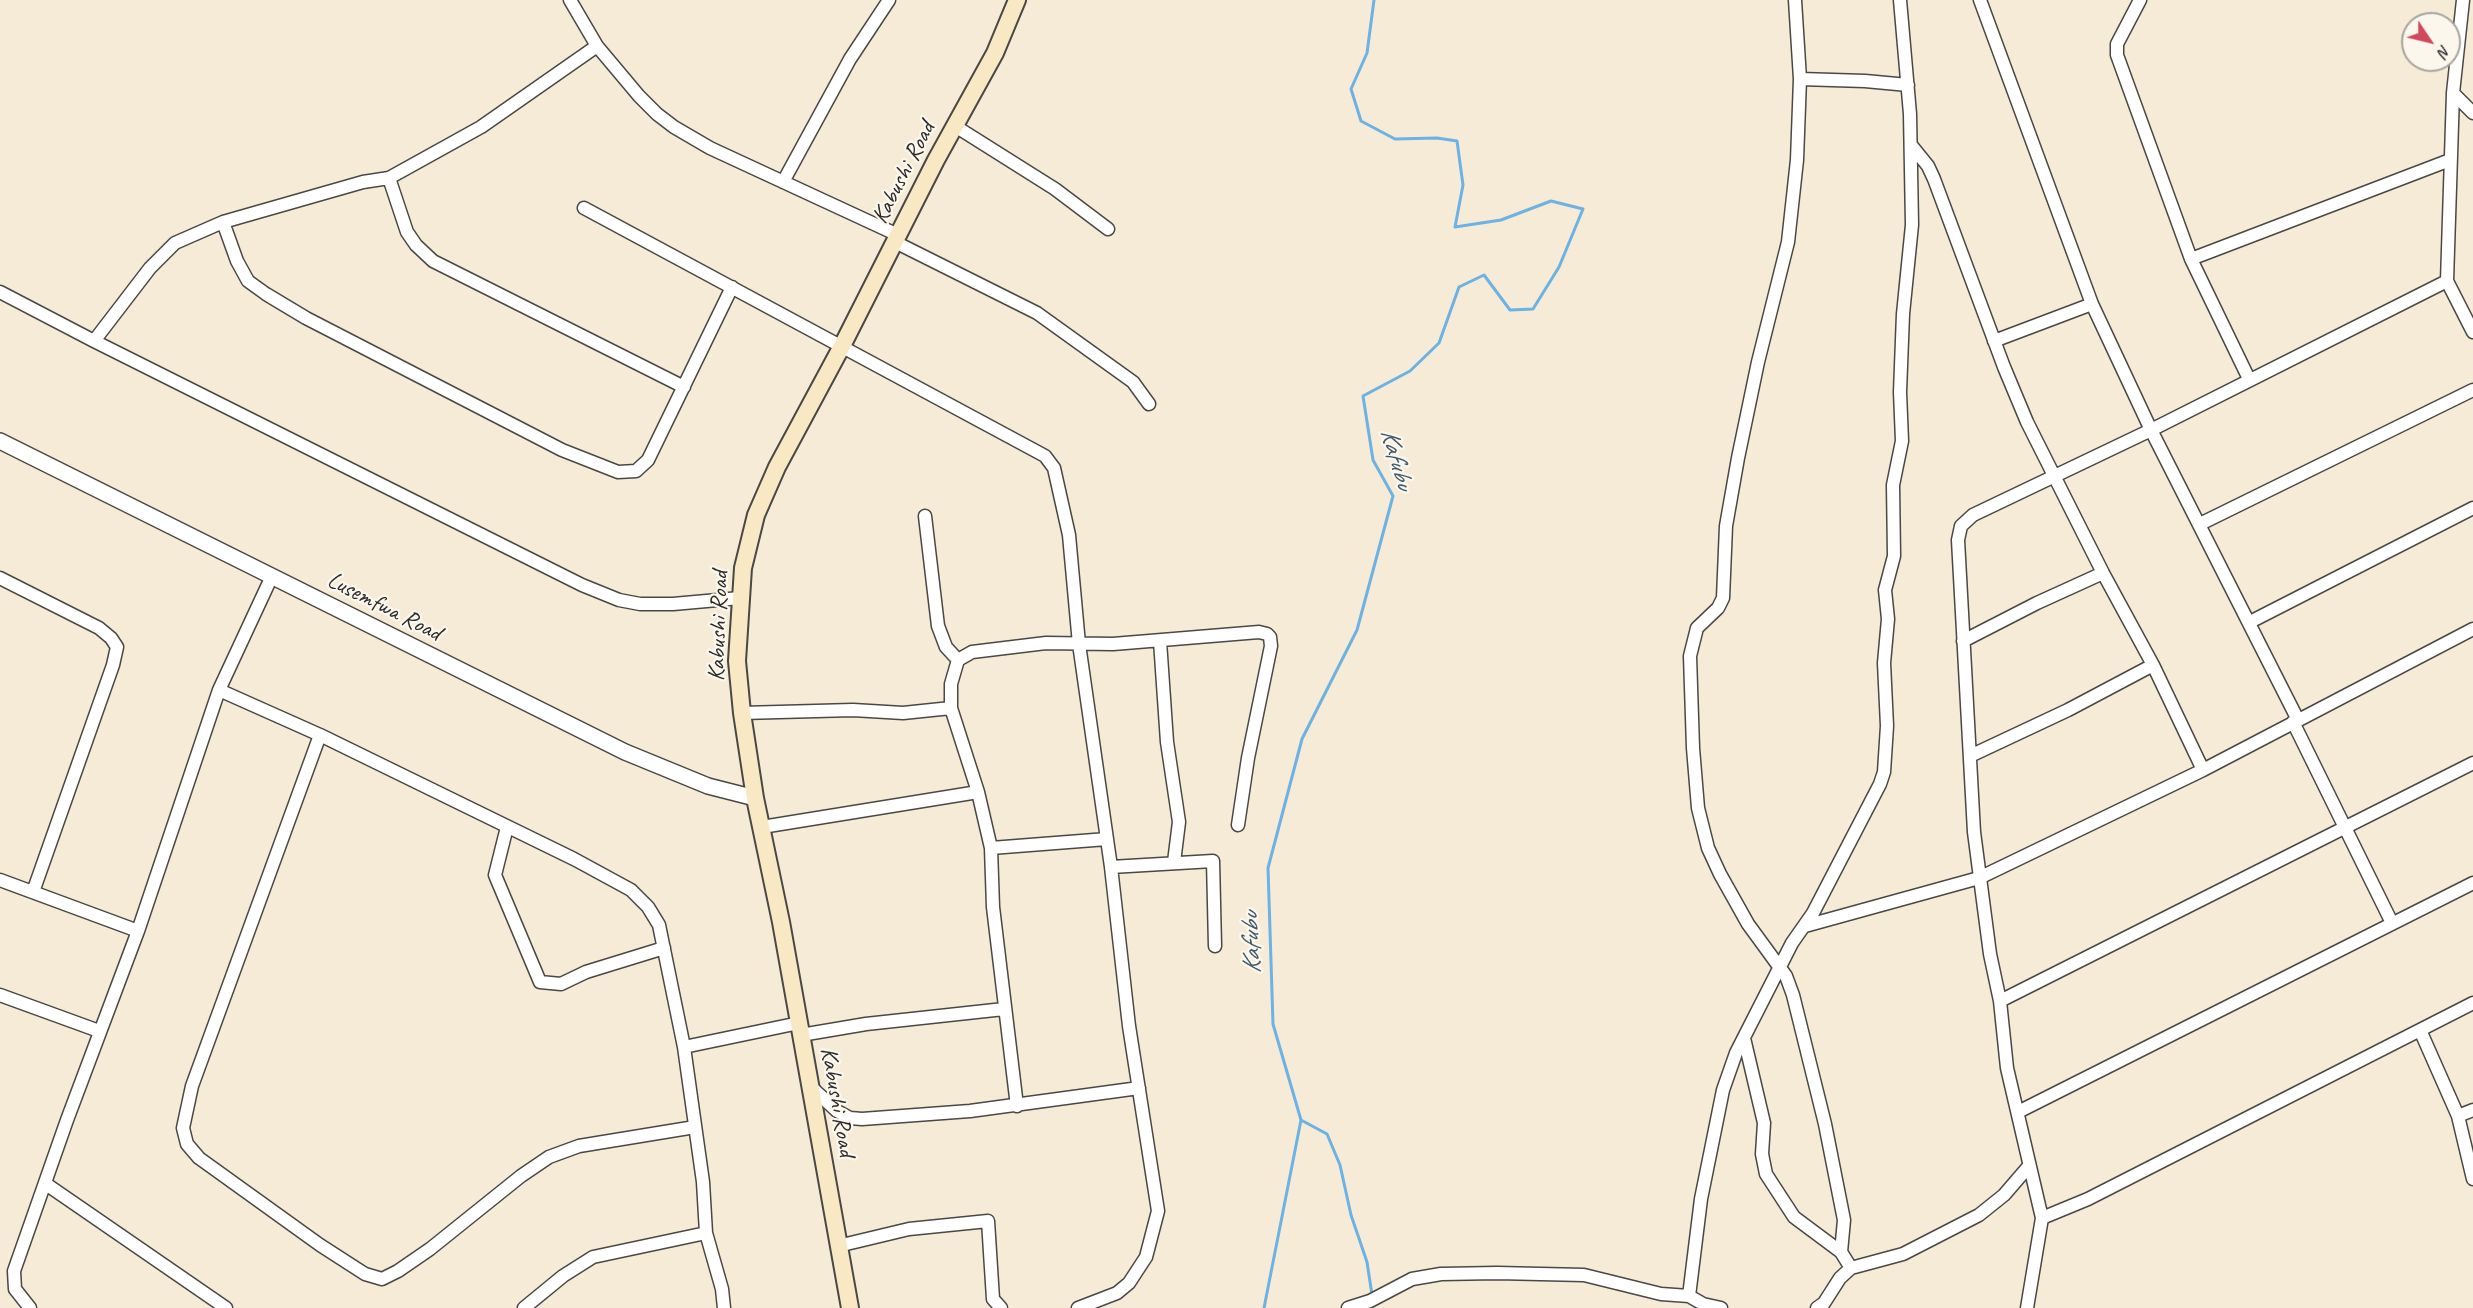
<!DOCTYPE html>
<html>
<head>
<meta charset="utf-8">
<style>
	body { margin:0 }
	#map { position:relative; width:2473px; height:1308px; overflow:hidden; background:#f6ebd6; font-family:Caveat,sans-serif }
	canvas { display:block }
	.north { position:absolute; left:2401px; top:12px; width:60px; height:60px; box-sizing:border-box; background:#fbf7ec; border:2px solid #a8a59f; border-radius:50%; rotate:125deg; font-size:16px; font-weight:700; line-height:24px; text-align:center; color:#2b2b2b }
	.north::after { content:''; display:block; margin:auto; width:21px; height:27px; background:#d1495b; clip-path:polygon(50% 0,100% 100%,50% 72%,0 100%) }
</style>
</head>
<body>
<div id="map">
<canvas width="2473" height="1308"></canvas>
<div class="north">N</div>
</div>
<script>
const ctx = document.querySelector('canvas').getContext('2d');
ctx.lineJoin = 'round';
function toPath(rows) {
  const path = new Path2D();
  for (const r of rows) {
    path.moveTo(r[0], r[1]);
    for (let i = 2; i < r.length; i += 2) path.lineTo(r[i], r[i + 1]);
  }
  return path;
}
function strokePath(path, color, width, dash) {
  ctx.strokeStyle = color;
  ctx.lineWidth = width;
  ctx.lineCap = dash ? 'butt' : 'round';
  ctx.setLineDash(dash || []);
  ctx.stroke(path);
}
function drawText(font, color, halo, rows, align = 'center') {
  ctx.font = font + ' Caveat,sans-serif';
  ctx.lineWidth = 4.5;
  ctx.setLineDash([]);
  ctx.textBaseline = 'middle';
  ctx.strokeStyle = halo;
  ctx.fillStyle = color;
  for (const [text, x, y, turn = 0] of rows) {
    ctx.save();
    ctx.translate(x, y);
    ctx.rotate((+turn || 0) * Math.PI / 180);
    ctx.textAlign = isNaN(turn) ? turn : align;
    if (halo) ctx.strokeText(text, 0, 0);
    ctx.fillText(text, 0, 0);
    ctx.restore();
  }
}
strokePath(toPath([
	[1301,1120,1327,1134,1340,1165,1351,1215,1367,1262,1372,1295],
	[1264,1308,1301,1120,1273,1024,1268,868,1302,739,1357,630,1393,496,1373,460,1363,396,1410,371,1439,343,1459,287,1484,275,1510,310,1533,309,1559,267,1583,209,1551,201,1501,220,1455,227,1463,185,1457,141,1437,138,1395,139,1361,121,1351,89,1367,53,1374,0]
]), '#6cb2e3', 3);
const minor = toPath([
	[570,0,597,46,639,96,657,114,674,127,710,148,898,235],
	[1795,0,1800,79,1865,81,1908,85],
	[1980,0,2092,304,2151,430,2298,720],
	[2140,0,2117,44,2117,55,2191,259,2249,379],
	[2463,0,2453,93,2447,281,2473,332],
	[1800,79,1797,160,1788,242,1758,362,1738,458,1726,526,1723,598,1718,608,1697,628,1690,656,1693,748,1698,808,1708,848,1720,874,1748,924,1786,976,1793,995,1825,1124,1844,1220,1841,1252],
	[2453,93,2473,113],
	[955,126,1055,189,1108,229],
	[1911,145,1928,166,1934,179,2004,367,2027,422,2103,573,2153,665,2203,770],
	[389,178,407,232,416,245,433,261,684,387],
	[783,182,850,59,889,0],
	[584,208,1045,456,1054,468,1069,535,1079,644,1111,867,1213,861,1215,946],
	[223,222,237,261,248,281,266,294,306,318,562,450,618,472,636,471,648,460,732,287],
	[895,242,1037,313,1133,382,1149,404],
	[2191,259,2450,160],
	[0,292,94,341,582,585,619,600,640,604,673,604,740,598],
	[94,341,150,268,175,243,223,222,363,182,389,178,481,127,597,46],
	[1994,341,2092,304],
	[925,516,938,626,946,647,958,660],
	[2200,524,2473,390],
	[0,578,99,628,111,638,117,647,113,665,33,892],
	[2250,622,2473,508],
	[1160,641,1167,742,1179,822,1174,862],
	[1963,641,2037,603,2103,573],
	[219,690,320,735,574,859,631,890,648,907,659,925,684,1047,703,1182,706,1233,722,1289,724,1308],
	[742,713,853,710,903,713,951,708],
	[2293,722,2392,923],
	[320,735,192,1086,183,1128,187,1144,199,1158,320,1245,365,1274,382,1279,398,1271,430,1249,521,1176,549,1157,579,1146,695,1127],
	[1970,756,2068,710,2153,665],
	[507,827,495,875,540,982,561,984,586,972,664,948],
	[762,827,978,792],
	[991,848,1107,839],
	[0,880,138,931],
	[1805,926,1979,878,2203,770,2473,629],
	[0,995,99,1031],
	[2000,1001,2473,763],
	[2420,1030,2458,1116,2473,1179],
	[801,1035,866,1024,1004,1009],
	[1744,1038,1764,1123,1762,1154,1766,1174,1794,1217,1841,1252,1851,1268],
	[684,1047,799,1023],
	[810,1086,837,1111,850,1118,862,1119,970,1111,1139,1088],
	[1017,1106,993,907,991,848,978,792,951,708,951,684,958,660,972,652,1046,643,1113,644,1259,632,1267,634,1270,637,1271,646,1248,758,1238,825],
	[2018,1112,2473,883],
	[2458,1116,2473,1110],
	[46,1184,226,1308],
	[2042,1218,2088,1199,2473,1003],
	[838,1246,909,1229,988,1221,993,1299,1001,1308],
	[1689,1296,1701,1199,1723,1090,1736,1053,1792,943,1813,913,1880,784,1884,772,1887,726,1884,663,1888,619,1885,590,1894,556,1893,485,1902,441,1900,392,1903,314,1912,225,1910,114,1900,0],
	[30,1308,15,1289,14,1271,67,1120,138,931,219,690,272,576],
	[524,1308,563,1276,593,1257,706,1233],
	[1078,1308,1117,1293,1129,1283,1146,1257,1158,1211,1129,1026,1111,867],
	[1348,1308,1370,1301,1412,1279,1441,1274,1497,1273,1584,1275,1661,1294,1689,1296,1703,1304,1721,1308],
	[1817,1308,1824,1303,1840,1278,1851,1268,1903,1254,1979,1215,2004,1195,2029,1166],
	[2027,1308,2042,1218,2007,1068,2000,1001,1990,954,1974,832,1958,540,1961,526,1973,515,2151,430,2447,281]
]);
const tertiary = toPath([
	[0,441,625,752,708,786,755,798]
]);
const secondary = toPath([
	[850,1308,781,922,755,798,742,713,737,661,743,568,756,515,777,467,842,346,936,160,995,53,1017,0]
]);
strokePath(minor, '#494845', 15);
strokePath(tertiary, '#494845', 18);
strokePath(secondary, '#494845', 20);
strokePath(minor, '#fff', 12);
strokePath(tertiary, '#fff', 15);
strokePath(secondary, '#f8e8c3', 16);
drawText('24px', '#2b2b2b', '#fbf7ec', [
	["Kabushi Road",904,173,-63],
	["Lusemfwa Road",384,607,27],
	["Kabushi Road",719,626,-88],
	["Kabushi Road",837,1102,80]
]);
drawText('italic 26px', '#425a6b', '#fbf7ec', [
	["Kafubu",1396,459,74],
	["Kafubu",1252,943,-92]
]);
</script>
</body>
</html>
